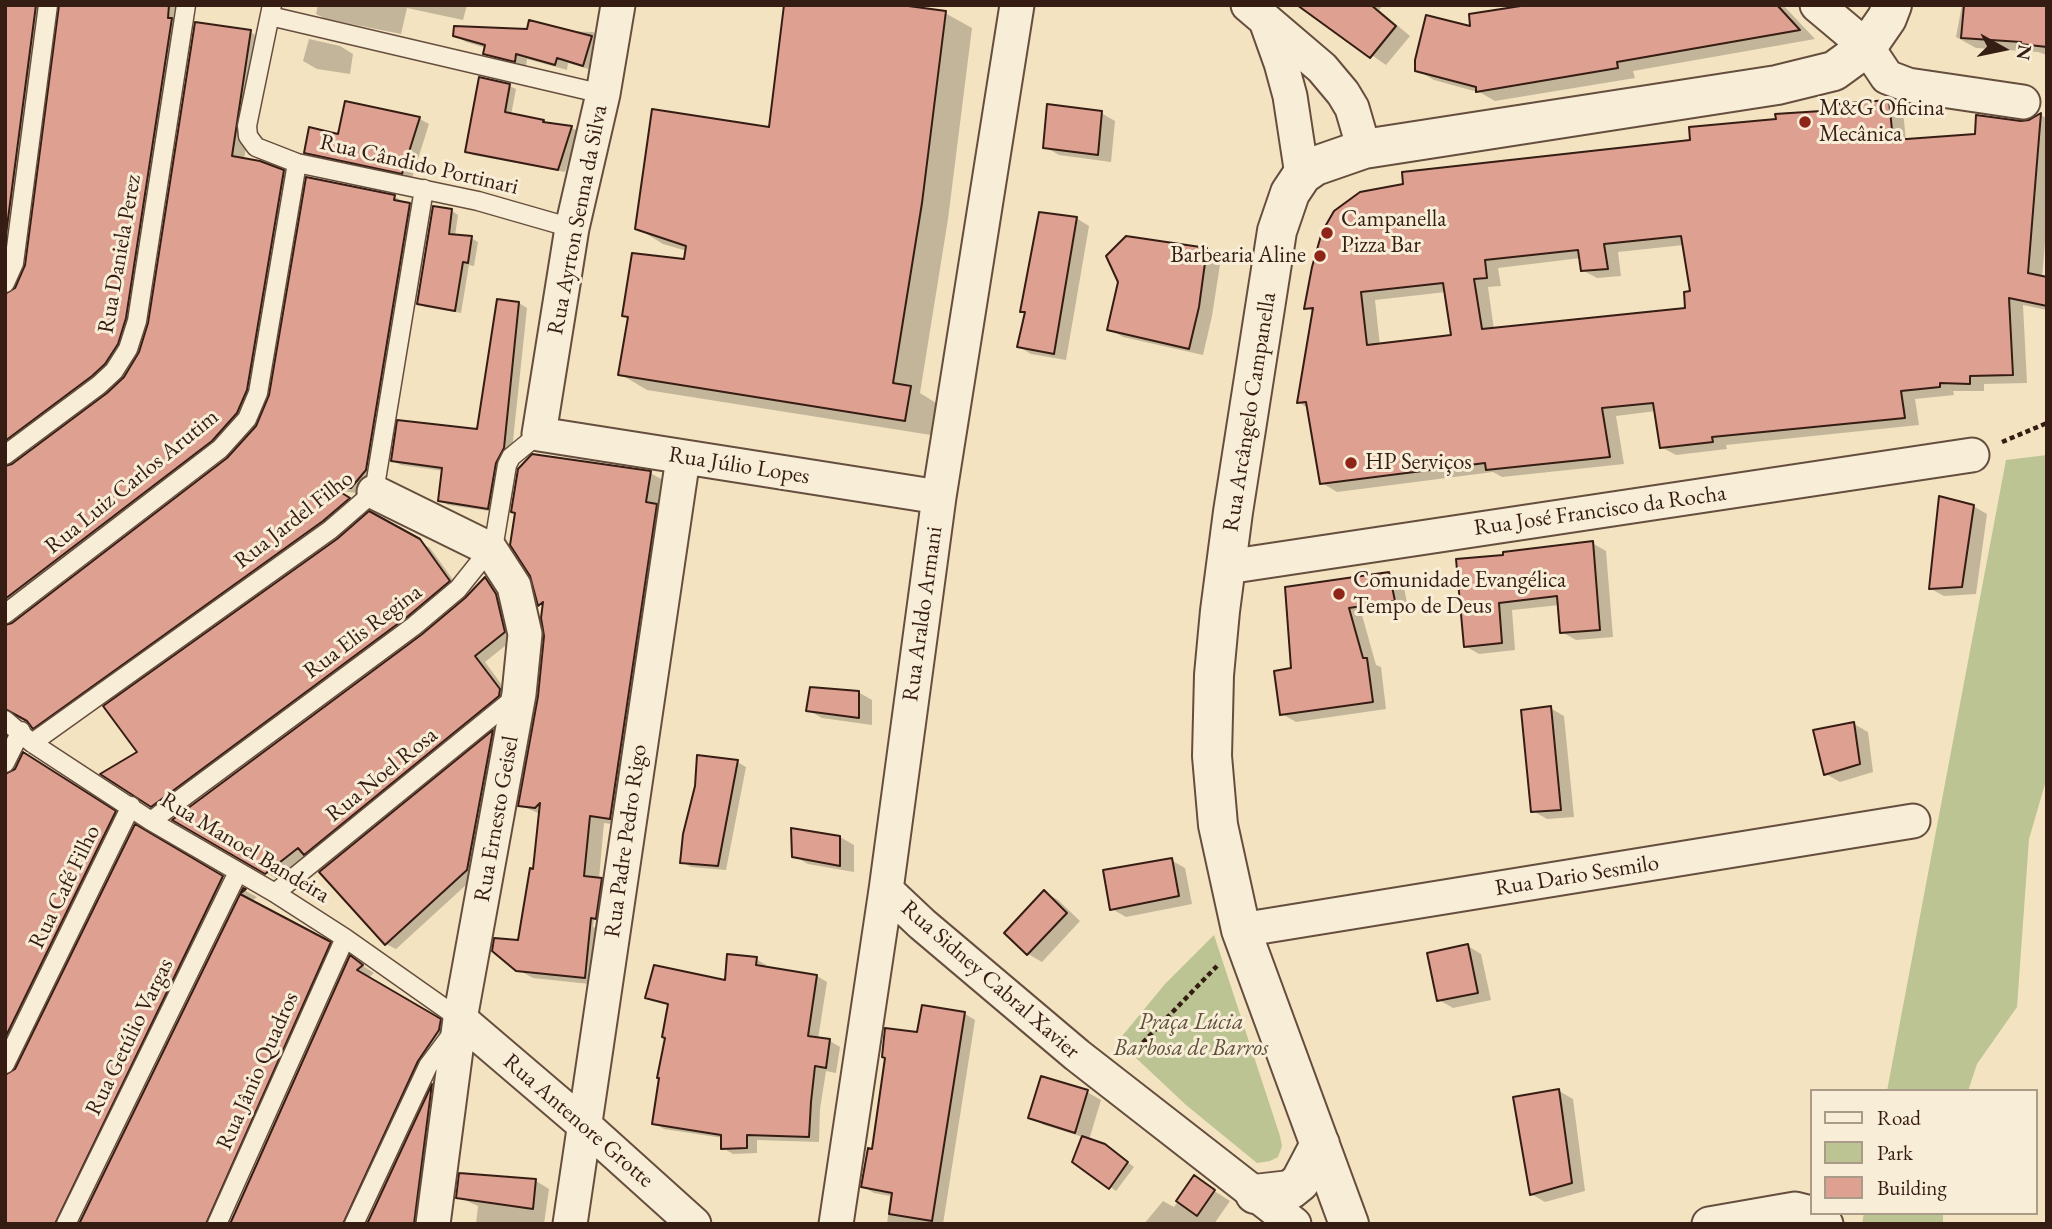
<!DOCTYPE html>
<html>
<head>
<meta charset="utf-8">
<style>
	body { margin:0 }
	#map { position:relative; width:2052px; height:1229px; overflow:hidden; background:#f4e3c0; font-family:"EB Garamond",serif }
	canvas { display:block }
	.frame { position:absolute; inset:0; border:7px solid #361d14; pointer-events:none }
	.legend { position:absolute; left:1810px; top:1089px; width:228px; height:126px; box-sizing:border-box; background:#f8edd6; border:2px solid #aa9a88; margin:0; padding:9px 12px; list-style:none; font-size:21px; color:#361d14 }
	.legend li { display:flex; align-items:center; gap:14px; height:35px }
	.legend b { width:35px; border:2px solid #aa9a88 }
	.north { position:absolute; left:1968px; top:14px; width:70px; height:70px; -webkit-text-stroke:5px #f8edd6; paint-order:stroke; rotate:99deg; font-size:19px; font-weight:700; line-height:28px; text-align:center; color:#361d14 }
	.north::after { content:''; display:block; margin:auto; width:24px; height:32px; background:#361d14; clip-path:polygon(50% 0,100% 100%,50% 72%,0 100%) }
</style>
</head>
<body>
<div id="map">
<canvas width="2052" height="1229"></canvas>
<div class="frame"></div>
<ul class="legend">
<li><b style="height:9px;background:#f8edd6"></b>Road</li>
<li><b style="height:19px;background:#bbc492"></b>Park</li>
<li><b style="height:19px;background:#dda091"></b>Building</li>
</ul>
<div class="north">N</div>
</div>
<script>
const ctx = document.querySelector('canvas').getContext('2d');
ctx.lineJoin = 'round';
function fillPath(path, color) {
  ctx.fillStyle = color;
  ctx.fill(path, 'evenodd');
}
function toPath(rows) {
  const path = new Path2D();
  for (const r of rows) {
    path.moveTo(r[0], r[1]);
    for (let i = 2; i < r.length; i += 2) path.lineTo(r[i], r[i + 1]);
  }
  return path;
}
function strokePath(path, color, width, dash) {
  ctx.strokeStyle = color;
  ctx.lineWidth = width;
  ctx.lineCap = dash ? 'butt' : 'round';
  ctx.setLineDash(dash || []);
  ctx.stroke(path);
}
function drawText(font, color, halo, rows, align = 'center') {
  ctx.font = font + ' "EB Garamond",serif';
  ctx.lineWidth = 6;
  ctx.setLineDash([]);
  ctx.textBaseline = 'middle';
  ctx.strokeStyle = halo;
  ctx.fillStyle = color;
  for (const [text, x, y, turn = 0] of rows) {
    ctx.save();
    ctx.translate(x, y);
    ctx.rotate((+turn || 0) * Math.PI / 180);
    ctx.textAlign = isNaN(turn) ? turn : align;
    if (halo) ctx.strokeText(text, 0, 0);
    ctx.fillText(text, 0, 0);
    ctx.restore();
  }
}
fillPath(toPath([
	[2047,455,2047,777,2029,839,2017,1007,1977,1064,1968,1091,1887,1091,2006,460],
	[1214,935,1280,1136,1282,1146,1278,1157,1270,1161,1257,1163,1186,1105,1118,1041,1165,984],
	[1864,1213,1943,1213,1943,1224,1862,1224]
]), '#bbc492');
fillPath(toPath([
	[5,5,52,5,5,291],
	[61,5,182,5,129,351,10,453,5,465,5,291,7,295,16,289,27,265],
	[318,5,467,5,463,20,407,8,401,34,326,19,316,14],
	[1300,5,1383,5,1379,10,1410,36,1386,65],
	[1532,5,1783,5,1815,39,1633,71,1635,78,1495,101,1481,93,1434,80,1417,70,1472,29],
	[1962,5,2047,6,2047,55,2038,52,1976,48,1956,37],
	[945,13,972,28,948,219,920,393,936,403,931,435,647,390,620,374,629,318,624,315,685,261,687,251,663,244,637,228,770,129],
	[456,28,593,32,604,39,595,71,568,63,567,70,527,59,526,67,497,60,485,53,486,48,466,42,454,35],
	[250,32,262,39,244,160,283,172,296,179,249,420,10,612,5,624,5,465,12,466,108,395,125,378,140,354],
	[309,39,340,46,353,54,350,74,317,69,303,61],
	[509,86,516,89,511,115,543,121,550,125,572,128,578,131,565,172,473,155,467,151],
	[1888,102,1903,111,1906,141,1976,136,2030,122,2041,115,2047,119,2047,220,2042,278,2047,279,2047,310,2023,305,2027,383,1984,384,1984,391,1953,391,1954,395,1915,399,1919,425,1726,445,1727,449,1676,455,1661,447,1656,411,1616,416,1624,464,1502,477,1493,472,1337,492,1322,483,1308,408,1298,402,1314,312,1306,308,1692,142,1777,121],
	[1684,245,1692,293,1687,309,1494,330,1488,287,1501,286,1498,268,1581,258,1582,270,1597,278,1621,276,1618,252],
	[1446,292,1453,336,1380,346,1375,300],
	[346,103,420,119,429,124,412,178,315,158,306,152,339,136],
	[1101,113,1115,121,1111,162,1059,155,1045,147],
	[308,179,395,197,422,211,378,477,364,494,334,490,361,506,46,734,20,715,15,715,8,720,6,733,17,744,5,771,5,626,13,625,228,459,257,427,271,395],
	[434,208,452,211,458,215,455,236,471,238,478,242,474,266,469,265,461,313,425,307,418,303],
	[1076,218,1089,226,1066,360,1031,354,1019,347,1026,313,1022,311],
	[1207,250,1221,258,1212,316,1203,355,1123,337,1109,329],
	[519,303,527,308,512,450,496,512,448,505,440,500,444,471,401,465,392,461,478,431],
	[650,473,665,481,625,826,604,823,599,879,616,888,599,985,533,978,517,969,534,871,540,814,520,805,540,696,546,636,544,607,540,604],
	[599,883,603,883,596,928,593,927],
	[1973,506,1987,514,1976,594,1944,596,1931,589],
	[369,513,430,548,459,588,162,812,152,806,140,752,338,541],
	[1592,543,1606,551,1613,637,1576,640,1562,632,1560,605,1512,610,1515,650,1479,654,1465,646,1505,556],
	[1389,574,1403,582,1408,608,1362,615,1376,665,1381,667,1386,709,1296,722,1282,714,1293,670,1287,589],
	[486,579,496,586,515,638,485,662,510,696,316,860,307,855,277,879,175,820,422,636,467,599],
	[858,692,872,700,872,725,822,718,808,710],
	[1550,708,1564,716,1574,817,1547,819,1533,811],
	[1854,724,1868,732,1873,772,1840,782,1826,774],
	[493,732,502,738,477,875,396,949,386,944,321,872],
	[36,762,127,820,5,1072,6,1076,17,1070,136,826,234,885,69,1224,5,1224,5,771,8,775],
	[737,762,746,767,726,870,691,867,682,862],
	[840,837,854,845,854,872,808,864,794,856],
	[1171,860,1185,868,1192,904,1126,917,1112,909],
	[244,890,257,897,251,902,342,951,220,1224,81,1224],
	[1044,892,1058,900,1080,921,1042,962,1028,954],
	[1468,946,1481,954,1491,1000,1453,1008,1439,1000],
	[351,958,374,973,368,978,452,1028,358,1224,231,1224],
	[756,959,766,965,766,968,817,976,827,982,818,1039,830,1041,840,1047,836,1073,826,1071,820,1109,819,1142,757,1140,757,1153,733,1154,723,1148,723,1138,664,1129,654,1123,670,1006,647,997,726,982],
	[965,1014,975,1020,943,1224,887,1224,890,1196,874,1193,863,1187,874,1151],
	[433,1087,444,1093,426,1224,369,1224],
	[1559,1091,1573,1099,1585,1191,1545,1202,1531,1194],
	[1087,1092,1101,1100,1089,1140,1111,1150,1134,1167,1116,1191,1074,1162,1083,1137,1044,1125,1030,1117],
	[1194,1178,1230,1201,1214,1224,1144,1224,1163,1201,1174,1207],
	[536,1181,549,1189,544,1224,476,1224,478,1206,458,1197]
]), '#0003');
const building = toPath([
	[5,5,36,5,5,242,5,5],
	[59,5,169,5,168,18,172,18,126,318,118,344,105,364,92,376,5,441,5,294,15,288,25,265,59,5],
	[784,5,901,5,946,11,922,203,893,383,911,386,905,421,618,375,628,317,622,316,632,253,684,259,686,246,635,229,652,109,769,127,784,5],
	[1297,5,1371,5,1396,26,1370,58,1297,5],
	[1527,5,1777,5,1800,30,1617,62,1618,68,1476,92,1476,87,1415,71,1415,60,1426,15,1470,26,1469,14,1527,5],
	[1964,5,2047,5,2047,47,2020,44,2021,42,1961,38,1964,5],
	[529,20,592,36,583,66,557,58,555,65,516,54,515,62,483,54,485,45,453,36,454,26,527,29,529,20],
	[195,22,251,30,232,156,260,161,284,170,247,390,237,413,212,441,5,599,5,466,12,464,107,393,124,377,139,352,148,323,195,22],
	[479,77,510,84,505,112,544,120,543,122,572,126,558,170,465,152,479,77],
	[1889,100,1893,140,1975,134,1976,115,2021,121,2029,120,2041,113,2028,273,2047,277,2047,306,2009,298,2013,375,1970,376,1970,384,1940,383,1940,387,1901,391,1905,418,1712,437,1713,442,1660,448,1653,403,1602,408,1610,457,1486,470,1485,463,1320,484,1306,402,1297,403,1313,308,1304,309,1312,267,1322,232,1334,211,1360,192,1403,184,1402,172,1690,140,1689,127,1776,119,1775,114,1837,110,1836,104,1889,100],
	[1681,236,1690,291,1684,292,1685,308,1482,329,1474,279,1487,278,1485,260,1578,250,1581,271,1608,269,1604,244,1681,236],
	[1443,283,1451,335,1367,345,1361,292,1443,283],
	[345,101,420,117,402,174,304,153,309,127,338,134,345,101],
	[1047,104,1102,111,1098,155,1043,148,1047,104],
	[306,177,395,195,394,200,410,203,366,470,351,488,329,485,350,498,323,521,33,729,27,721,5,709,5,625,12,623,227,458,256,426,269,395,306,177],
	[433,206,452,209,449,234,472,236,468,263,463,262,455,311,417,304,433,206],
	[1039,212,1077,217,1054,354,1017,347,1025,312,1020,312,1039,212],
	[1126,236,1207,248,1199,307,1189,349,1107,330,1118,282,1106,256,1126,236],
	[497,299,519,302,504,448,496,463,488,509,438,501,442,468,391,461,397,420,477,429,497,299],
	[532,454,651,471,646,502,657,504,610,819,590,816,584,876,602,878,596,919,591,918,585,978,516,971,492,951,494,938,518,940,530,868,533,869,540,803,535,808,518,806,538,696,544,636,541,618,543,602,538,606,530,576,510,545,515,513,511,512,518,469,532,454],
	[1939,496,1974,505,1962,587,1929,589,1939,496],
	[369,511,420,539,450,581,407,617,151,807,100,774,137,752,103,706,337,539,369,511],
	[1593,541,1600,630,1560,633,1557,596,1499,603,1502,643,1464,647,1456,559,1503,555,1503,552,1593,541],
	[1389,572,1395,601,1349,608,1363,658,1367,658,1373,702,1280,715,1274,671,1291,668,1285,587,1389,572],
	[485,577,496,594,505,632,475,656,500,689,499,696,304,855,298,848,265,874,172,820,421,635,465,598,485,577],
	[810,687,859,691,859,718,806,711,810,687],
	[1551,706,1561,810,1531,812,1521,710,1551,706],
	[1854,722,1860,764,1824,775,1813,730,1854,722],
	[493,730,467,870,385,945,319,872,493,730],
	[23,752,116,811,5,1038,5,774,15,769,23,752],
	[697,755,738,760,718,866,680,863,683,834,695,786,697,755],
	[135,824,223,876,55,1224,5,1224,5,1075,15,1069,135,824],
	[791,828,840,836,840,866,792,857,791,828],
	[1172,858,1179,896,1110,910,1103,870,1172,858],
	[243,888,246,889,240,894,331,942,206,1224,79,1224,243,888],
	[1044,890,1067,913,1027,955,1004,933,1044,890],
	[1468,944,1478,993,1437,1001,1427,953,1468,944],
	[727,954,757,957,756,965,817,975,808,1036,830,1039,826,1068,815,1066,811,1102,809,1137,747,1135,747,1148,721,1149,721,1135,652,1124,659,1078,657,1078,665,1038,662,1037,668,1004,645,998,654,965,725,980,727,954],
	[350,955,363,965,357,970,441,1019,439,1030,418,1061,343,1224,230,1224,350,955],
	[922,1005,965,1012,932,1221,889,1214,892,1193,861,1187,868,1148,872,1149,885,1058,882,1057,885,1028,917,1032,922,1005],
	[1041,1076,1088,1090,1075,1133,1028,1118,1041,1076],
	[432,1084,414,1224,367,1224,432,1084],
	[1559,1089,1572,1183,1530,1195,1513,1097,1559,1089],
	[1082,1136,1105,1144,1128,1162,1109,1189,1072,1162,1082,1136],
	[459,1173,536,1179,533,1209,456,1198,459,1173],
	[1194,1175,1215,1190,1197,1216,1176,1201,1194,1175]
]);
fillPath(building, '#dda091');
strokePath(building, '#361d14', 2);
const service = toPath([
	[272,5,247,126,248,136,256,147,297,163,478,201,572,228],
	[270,16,603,94],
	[5,283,14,263,48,5],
	[5,455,99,385,114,371,128,349,137,321,186,5],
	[5,614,220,449,247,419,258,393,297,163],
	[5,720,32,743,151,821,275,893,345,938,460,1019],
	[32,743,330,530,374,492,424,189],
	[5,763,21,731],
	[151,821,414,626,458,589,490,549,495,537,507,465,511,457,539,434],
	[275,893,517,696],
	[5,1064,131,806],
	[66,1224,238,872],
	[217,1224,345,938],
	[354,1224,428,1066,452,1034]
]);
const minor = toPath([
	[618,5,603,94,572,228,539,434,939,497],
	[1248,5,1322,68,1343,93,1352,108,1364,149],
	[1817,5,1867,47,1887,77,1908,85,2023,102],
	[1266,21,1281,63,1290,96,1302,175],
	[374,492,490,549,514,586,525,634,519,694,460,1019,433,1224],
	[1227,567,1972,455],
	[886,890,922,924,1077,1055,1294,1224],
	[1241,930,1913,821],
	[460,1019,583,1124,694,1224],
	[570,1224,683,458],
	[836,1224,886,890,939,497,1017,5],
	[1709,1224,1795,1209,1811,1213,1826,1224]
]);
const tertiary = toPath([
	[1255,1194,1290,1190,1300,1182,1320,1144],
	[1349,1224,1241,930,1218,825,1212,756,1214,675,1220,611,1233,512,1277,231,1290,193,1302,175,1315,166,1364,149,1777,85,1834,71,1867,47,1887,18,1892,5]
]);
strokePath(service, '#664e3f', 21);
strokePath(minor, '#664e3f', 37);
strokePath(tertiary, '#664e3f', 42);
strokePath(toPath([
	[2002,442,2047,423],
	[1131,1055,1217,966]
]), '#361d14', 4.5, [5, 3.5]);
strokePath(service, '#f8edd6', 18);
strokePath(minor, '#f8edd6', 33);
strokePath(tertiary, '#f8edd6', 38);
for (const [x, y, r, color] of [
	[1805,122,7,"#8f2418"],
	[1327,233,7,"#8f2418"],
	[1320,256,7,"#8f2418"],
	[1351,463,7,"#8f2418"],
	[1339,594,7,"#8f2418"]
]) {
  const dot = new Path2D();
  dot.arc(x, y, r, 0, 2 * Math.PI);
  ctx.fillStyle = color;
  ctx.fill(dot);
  strokePath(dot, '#f8edd6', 2.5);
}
drawText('23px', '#361d14', '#f8edd6', [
	["M&G Oficina",1819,109],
	["Mecânica",1819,135],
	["Campanella",1341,220],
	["Pizza Bar",1341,246],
	["Barbearia Aline",1306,256,"right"],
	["HP Serviços",1365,463],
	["Comunidade Evangélica",1353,581],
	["Tempo de Deus",1353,607]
], 'left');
drawText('23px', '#361d14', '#f8edd6', [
	["Rua Cândido Portinari",419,165,13],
	["Rua Ayrton Senna da Silva",578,220,-79],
	["Rua Daniela Perez",120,254,-80],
	["Rua Arcângelo Campanella",1250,412,-81],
	["Rua Júlio Lopes",739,466,9],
	["Rua Luiz Carlos Arutim",132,482,-39],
	["Rua José Francisco da Rocha",1600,511,-8],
	["Rua Jardel Filho",294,520,-38],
	["Rua Araldo Armani",923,614,-82],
	["Rua Elis Regina",363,632,-37],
	["Rua Noel Rosa",382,775,-39],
	["Rua Ernesto Geisel",497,819,-80],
	["Rua Padre Pedro Rigo",626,841,-82],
	["Rua Manoel Bandeira",245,848,31],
	["Rua Dario Sesmilo",1577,876,-9],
	["Rua Café Filho",65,887,-64],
	["Rua Sidney Cabral Xavier",990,980,41],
	["Rua Getúlio Vargas",130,1037,-64],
	["Rua Jânio Quadros",258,1071,-66],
	["Rua Antenore Grotte",578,1121,41]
]);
drawText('italic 23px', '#5e4f3a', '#f8edd6', [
	["Praça Lúcia",1191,1023],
	["Barbosa de Barros",1191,1049]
]);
</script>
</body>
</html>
